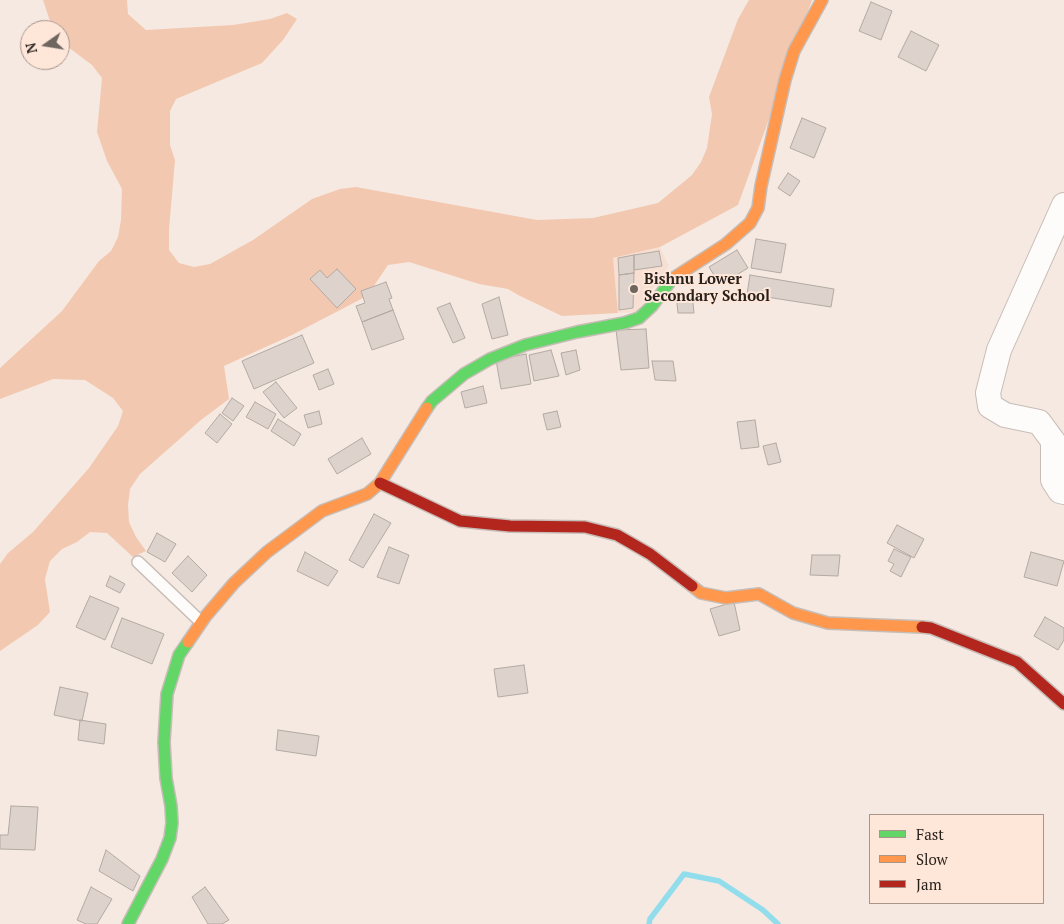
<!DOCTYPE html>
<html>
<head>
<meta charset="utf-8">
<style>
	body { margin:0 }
	#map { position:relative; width:1064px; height:924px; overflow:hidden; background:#f6e9e1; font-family:"PT Serif",serif }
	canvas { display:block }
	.legend { position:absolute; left:869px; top:814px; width:175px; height:90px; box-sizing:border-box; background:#fee6d9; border:1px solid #a8968d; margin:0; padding:6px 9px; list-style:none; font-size:15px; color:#271f1a }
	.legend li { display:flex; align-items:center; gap:10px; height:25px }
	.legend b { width:25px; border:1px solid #a8968d }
	.north { position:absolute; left:20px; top:20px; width:50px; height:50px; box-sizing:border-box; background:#fee6d9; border:1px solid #a8968d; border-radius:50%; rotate:257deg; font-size:14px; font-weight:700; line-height:20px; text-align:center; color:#271f1a }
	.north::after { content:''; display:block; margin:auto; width:18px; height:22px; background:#6f6660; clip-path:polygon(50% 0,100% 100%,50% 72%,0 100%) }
</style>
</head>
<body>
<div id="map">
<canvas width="1064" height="924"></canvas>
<ul class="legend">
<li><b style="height:6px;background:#63d668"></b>Fast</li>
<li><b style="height:6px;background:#ff974d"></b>Slow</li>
<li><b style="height:6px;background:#b3261e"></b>Jam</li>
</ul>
<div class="north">N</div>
</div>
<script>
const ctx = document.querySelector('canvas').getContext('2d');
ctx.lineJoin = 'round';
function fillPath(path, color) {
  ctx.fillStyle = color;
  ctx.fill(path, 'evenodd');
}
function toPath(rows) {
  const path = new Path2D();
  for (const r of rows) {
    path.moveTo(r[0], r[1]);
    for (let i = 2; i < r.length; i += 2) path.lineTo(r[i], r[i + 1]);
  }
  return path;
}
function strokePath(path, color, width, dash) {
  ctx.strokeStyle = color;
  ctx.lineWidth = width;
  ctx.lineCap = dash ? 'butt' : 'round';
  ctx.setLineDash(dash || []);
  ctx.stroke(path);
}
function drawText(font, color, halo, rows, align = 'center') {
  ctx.font = font + ' "PT Serif",serif';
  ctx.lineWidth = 4;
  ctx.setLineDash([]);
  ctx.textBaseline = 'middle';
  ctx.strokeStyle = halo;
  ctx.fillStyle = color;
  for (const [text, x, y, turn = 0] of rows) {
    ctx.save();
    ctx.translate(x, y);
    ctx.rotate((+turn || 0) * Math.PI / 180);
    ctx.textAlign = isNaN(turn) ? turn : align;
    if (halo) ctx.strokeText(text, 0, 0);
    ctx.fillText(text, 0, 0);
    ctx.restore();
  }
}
fillPath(toPath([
	[660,247,669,266,636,312,618,313,613,258]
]), '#f7e0d3');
fillPath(toPath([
	[43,0,127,0,128,14,146,30,233,25,270,19,287,13,297,19,283,40,262,63,176,99,170,111,170,145,175,160,169,229,169,250,179,263,194,267,210,264,253,240,312,199,340,189,356,187,537,220,593,218,658,203,692,175,701,162,707,148,712,114,709,97,738,19,749,0,812,0,738,205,660,247,613,258,618,313,562,316,518,295,508,289,479,284,409,262,388,265,367,296,292,335,224,366,229,399,201,420,140,474,130,489,128,505,129,522,136,537,146,551,133,557,107,533,90,532,77,542,62,549,50,561,45,579,50,612,38,625,0,651,0,564,8,553,33,532,89,468,118,426,123,411,113,398,85,380,53,379,0,399,0,368,62,311,99,261,111,251,118,237,121,220,122,189,107,161,97,132,102,78,92,65,60,41,60,30,53,30]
]), '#f2c9b0');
strokePath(toPath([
	[649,924,650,919,684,874,719,881,763,910,778,924]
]), '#92ddeb', 5.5);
const building = toPath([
	[871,2,892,11,881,40,859,31,871,2],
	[911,31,939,45,926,71,898,57,911,31],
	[802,118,826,128,814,158,790,148,802,118],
	[788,173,800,181,790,196,778,188,788,173],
	[756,239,786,244,781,273,751,268,756,239],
	[737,250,748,268,720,285,709,267,737,250],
	[659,251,662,266,634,270,634,255,659,251],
	[634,255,634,273,619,275,618,258,634,255],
	[337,269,356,289,337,308,310,279,320,270,327,278,337,269],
	[634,273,633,308,619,310,619,275,634,273],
	[750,275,834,289,831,307,747,294,750,275],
	[386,282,392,298,389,299,393,310,362,322,356,306,365,303,361,291,386,282],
	[692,293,694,313,678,313,676,294,692,293],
	[499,297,508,335,492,339,482,304,499,297],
	[450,303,465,338,453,343,437,308,450,303],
	[393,310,404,339,372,350,362,322,393,310],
	[646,329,649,368,621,370,616,330,646,329],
	[302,335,314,363,254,389,242,361,302,335],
	[551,350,559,376,534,381,529,355,551,350],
	[576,350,580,370,566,375,561,353,576,350],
	[526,354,531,384,501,389,496,360,526,354],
	[652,361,673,361,676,381,655,380,652,361],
	[328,369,334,384,319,390,313,375,328,369],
	[276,382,297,408,284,418,263,392,276,382],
	[483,386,487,403,465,408,461,392,483,386],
	[232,398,244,406,233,421,222,413,232,398],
	[255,402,276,414,268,429,246,417,255,402],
	[319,411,322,424,308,428,304,415,319,411],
	[557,411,561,427,547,430,543,414,557,411],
	[220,414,232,424,217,443,205,433,220,414],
	[278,419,301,434,294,446,271,431,278,419],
	[755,420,759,447,741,449,737,422,755,420],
	[362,438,371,454,337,474,328,459,362,438],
	[776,443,781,462,768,465,763,446,776,443],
	[374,514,391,523,363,568,349,560,374,514],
	[897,525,924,539,914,558,887,543,897,525],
	[157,533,176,544,165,562,147,552,157,533],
	[389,547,409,555,399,584,377,577,389,547],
	[894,549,911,557,901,577,890,571,894,564,888,561,894,549],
	[305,552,338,571,328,586,297,571,305,552],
	[1031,552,1064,561,1057,586,1024,577,1031,552],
	[812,555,840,555,838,576,810,575,812,555],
	[188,556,207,575,192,592,172,573,188,556],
	[110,576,125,584,120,593,106,586,110,576],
	[90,596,119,608,105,640,76,627,90,596],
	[734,602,740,630,719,636,710,609,734,602],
	[1045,617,1064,628,1064,640,1058,650,1034,636,1045,617],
	[122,618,164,634,152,664,111,647,122,618],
	[524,665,528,693,498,697,494,669,524,665],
	[60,687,88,693,82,721,54,715,60,687],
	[80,720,106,724,104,744,78,740,80,720],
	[278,730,319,736,316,756,276,750,278,730],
	[11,806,38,807,35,850,0,849,0,835,8,835,11,806],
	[106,850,140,876,133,891,99,871,106,850],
	[91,887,112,899,97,924,86,924,77,920,91,887],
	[205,887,229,920,222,924,208,924,192,897,205,887]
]);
fillPath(building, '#ddd2cc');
strokePath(building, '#b3aaa4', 1);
const lane = toPath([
	[138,562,201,622]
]);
const street = toPath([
	[1064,205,999,350,988,393,990,406,1005,415,1039,422,1053,441,1053,480,1060,491,1064,492]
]);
const fast = toPath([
	[427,408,432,401,464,374,490,359,525,345,577,332,624,323,639,318,652,306,672,279],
	[128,924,162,859,170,838,172,823,171,806,166,778,164,742,167,694,179,655,188,642]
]);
const slow = toPath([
	[672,279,726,244,750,223,758,208,761,186,785,80,794,51,822,0],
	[692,586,701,593,726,598,759,594,793,613,828,623,922,627],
	[188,642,205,617,234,583,267,552,322,511,367,494,380,483,427,408]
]);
const jam = toPath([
	[380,483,460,521,510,526,585,527,617,535,650,554,692,586],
	[922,627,931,628,1017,662,1064,704]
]);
strokePath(lane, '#c7bdb7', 14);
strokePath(street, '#c7bdb7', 26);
strokePath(fast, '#c7bdb7', 14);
strokePath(slow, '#c7bdb7', 14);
strokePath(jam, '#c7bdb7', 14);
strokePath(lane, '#fefcfa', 11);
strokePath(street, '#fefcfa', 24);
strokePath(fast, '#63d668', 11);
strokePath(slow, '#ff974d', 11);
strokePath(jam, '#b3261e', 11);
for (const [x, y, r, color] of [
	[634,289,5,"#6f6660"]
]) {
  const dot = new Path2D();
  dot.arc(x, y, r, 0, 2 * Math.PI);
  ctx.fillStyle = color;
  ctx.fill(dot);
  strokePath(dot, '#fee6d9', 2);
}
drawText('bold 15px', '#271f1a', '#fee6d9', [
	["Bishnu Lower",644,280],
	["Secondary School",644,297]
], 'left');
</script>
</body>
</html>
